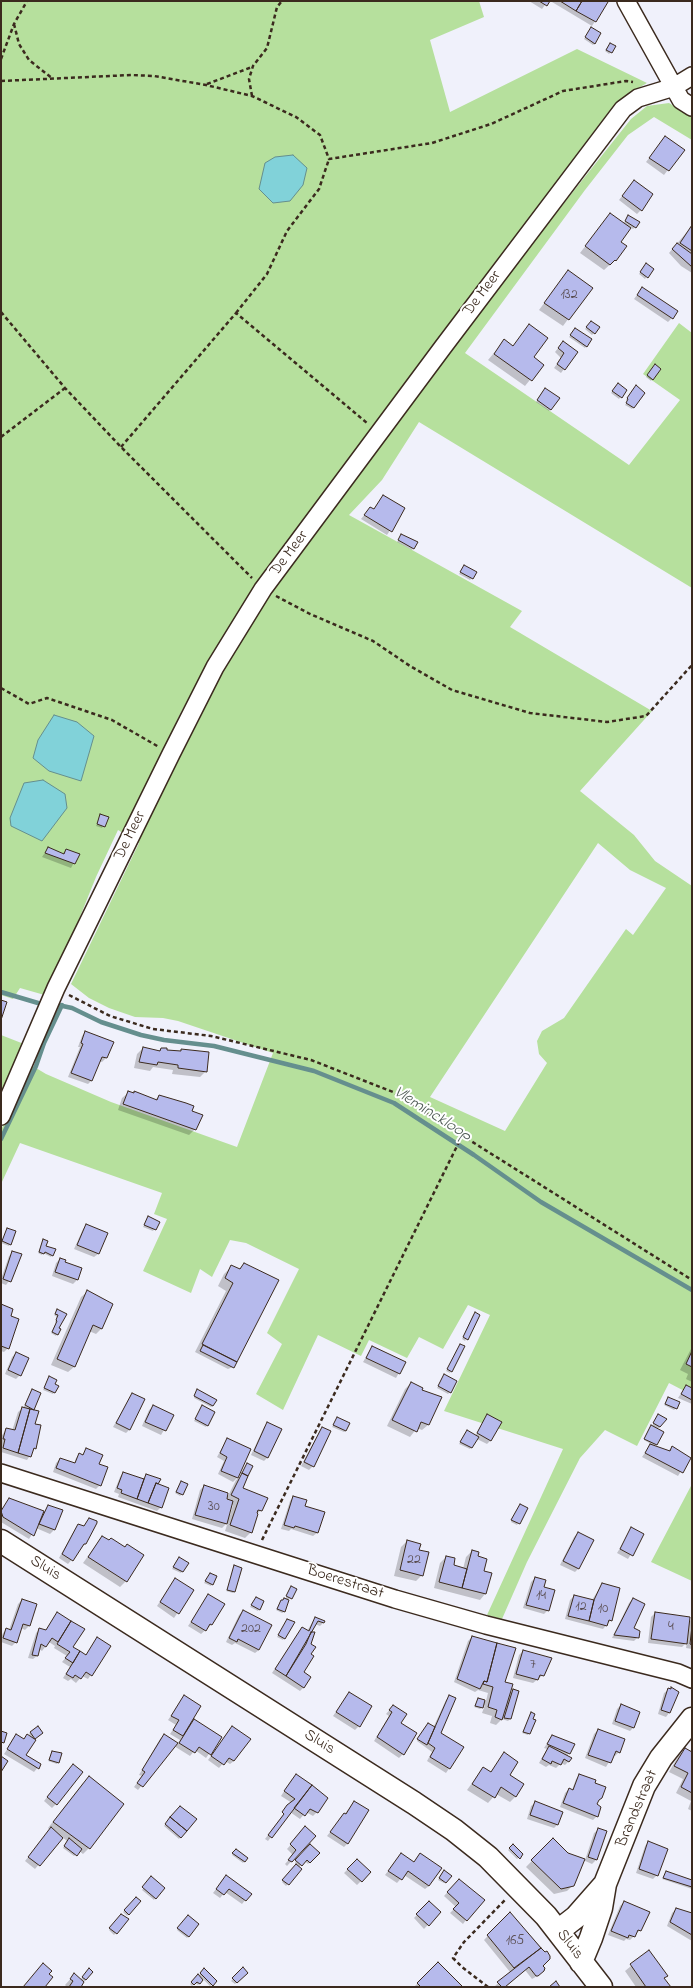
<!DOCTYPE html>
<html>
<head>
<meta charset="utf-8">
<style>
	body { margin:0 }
	#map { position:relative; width:693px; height:1988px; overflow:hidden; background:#f0f1fb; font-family:"Indie Flower",sans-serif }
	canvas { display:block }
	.frame { position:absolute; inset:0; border:2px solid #3b2a1e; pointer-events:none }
</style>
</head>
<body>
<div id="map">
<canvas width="693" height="1988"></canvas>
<div class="frame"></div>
</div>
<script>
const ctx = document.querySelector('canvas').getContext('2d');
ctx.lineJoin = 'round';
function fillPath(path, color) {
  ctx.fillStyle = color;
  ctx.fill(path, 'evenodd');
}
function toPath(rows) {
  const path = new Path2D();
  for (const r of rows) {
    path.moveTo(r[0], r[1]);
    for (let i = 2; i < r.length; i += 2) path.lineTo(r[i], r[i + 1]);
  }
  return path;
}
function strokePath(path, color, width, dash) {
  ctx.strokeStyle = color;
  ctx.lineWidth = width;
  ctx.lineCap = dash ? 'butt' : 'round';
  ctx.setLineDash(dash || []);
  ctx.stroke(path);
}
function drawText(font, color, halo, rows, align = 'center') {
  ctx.font = font + ' "Indie Flower",sans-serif';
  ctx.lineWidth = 4;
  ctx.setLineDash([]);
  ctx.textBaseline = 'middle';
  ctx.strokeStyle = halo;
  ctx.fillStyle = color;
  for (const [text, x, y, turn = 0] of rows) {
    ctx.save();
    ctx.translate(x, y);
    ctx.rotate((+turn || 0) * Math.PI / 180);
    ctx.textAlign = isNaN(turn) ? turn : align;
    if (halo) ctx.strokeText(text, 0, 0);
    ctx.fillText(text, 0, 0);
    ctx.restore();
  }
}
fillPath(toPath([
	[1,1,479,1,484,17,430,40,450,112,577,49,647,83,628,94,608,113,417,367,325,495,209,663,181,712,145,788,160,793,199,720,226,662,261,603,529,247,631,119,647,106,669,103,692,117,692,140,654,117,628,135,585,190,465,353,629,465,680,400,643,374,679,323,692,333,692,588,419,422,382,480,349,515,522,611,510,627,652,711,580,791,634,835,655,861,692,886,692,1395,669,1383,637,1446,605,1430,580,1458,527,1562,502,1619,487,1615,563,1449,444,1411,490,1315,468,1305,443,1349,419,1337,407,1358,369,1340,361,1356,318,1335,283,1410,256,1394,282,1344,267,1333,299,1269,246,1243,230,1240,212,1277,200,1269,191,1293,143,1271,167,1219,154,1214,162,1193,20,1143,1,1184,1,1130,17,1098,31,1065,46,1074,111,1102,237,1147,273,1053,178,1021,163,1018,135,1017,109,1008,89,998,71,984,139,843,118,830,96,877,48,996,20,988,13,999,1,995],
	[598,843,630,870,666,888,633,935,626,929,564,1018,542,1031,537,1041,539,1054,547,1063,505,1131,430,1097],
	[1,1035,24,1044,1,1094],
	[692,1484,692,1581,651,1562]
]), '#b6e09d');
const water = toPath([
	[293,155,307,168,303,185,290,201,273,203,259,189,265,163,275,157,293,155],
	[54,715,77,722,94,736,81,781,49,771,33,758,38,740,54,715],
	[43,780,65,794,67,808,42,841,11,826,10,818,24,783,43,780]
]);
fillPath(water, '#81d2d9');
strokePath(water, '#658f8e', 1);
fillPath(toPath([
	[529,1,548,1,542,9],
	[553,1,605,1,607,2,592,26,552,2],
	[591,28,595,43,593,45,584,39],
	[609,45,611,52,609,54,605,51],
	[665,137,683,150,664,175,646,162],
	[631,185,641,210,637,214,619,200],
	[610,214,623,224,627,218,635,227,633,229,630,227,619,242,615,260,604,270,580,253],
	[692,226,692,273,681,266,669,253],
	[644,266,652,269,645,279,639,274],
	[568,271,591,288,563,326,539,310],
	[642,288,672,318,668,322,634,299],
	[589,324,594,333,592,335,585,329],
	[529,326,533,357,542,365,525,386,488,360,504,341,512,347],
	[574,331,586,346,585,348,569,337],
	[563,342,577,352,561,373,554,368,561,358,555,352],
	[654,367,652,379,651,381,646,377],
	[616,386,626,390,619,399,611,393],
	[634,388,644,393,632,409,625,405,628,401,626,400],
	[543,391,551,409,549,411,536,402],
	[383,496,404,509,387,535,361,519,370,508,373,510],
	[400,537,413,548,412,550,397,542],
	[463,568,472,578,470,580,459,574],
	[101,815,107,817,102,828,96,826],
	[48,848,62,854,66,850,78,855,71,868,42,857],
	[85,1032,106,1058,102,1062,99,1061,91,1081,88,1084,68,1077,80,1047,78,1047,82,1036],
	[143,1048,158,1051,161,1049,179,1052,181,1050,206,1071,200,1077,172,1074,173,1070,153,1067,150,1071,134,1068,137,1054],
	[128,1093,134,1093,155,1100,159,1096,191,1112,195,1129,189,1135,118,1110,122,1098],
	[147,1219,158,1222,153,1231,143,1227],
	[86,1225,107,1234,98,1254,94,1257,74,1249,83,1229],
	[7,1229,10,1244,9,1246,1,1243],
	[43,1240,45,1246,52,1255,51,1257,43,1253,42,1255,38,1253],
	[13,1252,20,1255,13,1276,6,1285,1,1283,1,1279,9,1256],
	[60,1259,77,1280,73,1284,52,1276,56,1263],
	[244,1264,277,1281,233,1367,228,1369,195,1352,226,1291,218,1286,224,1274,231,1267,238,1270],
	[87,1292,102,1328,96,1334,89,1331,74,1367,68,1372,51,1365,81,1297],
	[1,1306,10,1317,8,1348,4,1352,1,1351],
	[57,1310,65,1315,56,1336,51,1333,56,1323,55,1322,57,1317,54,1315],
	[473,1315,479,1315,465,1341,462,1339],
	[460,1345,451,1371,450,1373,446,1371],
	[372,1347,405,1362,396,1378,363,1362],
	[692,1347,692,1382,686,1379,688,1374,680,1370],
	[16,1353,20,1375,16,1379,5,1374,12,1357],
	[444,1375,450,1392,448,1394,437,1388],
	[48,1379,57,1387,53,1394,43,1390],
	[411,1383,421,1390,441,1397,428,1425,422,1430,417,1428,410,1437,387,1426,405,1389],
	[686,1386,692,1389,692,1404,678,1398],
	[32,1390,35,1448,27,1460,1,1452,1,1437,6,1429,12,1431,18,1412,23,1408],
	[197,1391,213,1406,211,1407,194,1398],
	[132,1394,129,1430,126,1433,113,1427],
	[668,1398,676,1408,674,1410,664,1405],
	[153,1407,173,1415,161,1435,142,1426,149,1410],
	[201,1408,207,1425,206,1427,194,1421],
	[487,1415,491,1440,487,1444,477,1439,470,1449,459,1444,465,1433,475,1436],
	[657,1417,660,1427,657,1429,656,1444,654,1446,668,1451,672,1447,689,1458,678,1476,642,1457,651,1444,644,1440],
	[337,1418,346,1431,344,1432,332,1427],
	[268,1423,268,1457,264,1461,251,1455,264,1427],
	[322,1428,313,1466,309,1470,301,1466,319,1432],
	[227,1439,250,1449,237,1478,233,1482,218,1474,224,1461,217,1457],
	[86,1450,98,1464,100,1485,96,1489,53,1472,56,1463,60,1459,74,1464,76,1458,79,1455,82,1455],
	[123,1473,142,1480,146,1475,157,1485,161,1507,157,1511,118,1497,119,1494,114,1492,120,1477],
	[241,1476,241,1488,261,1510,257,1514,251,1532,245,1538,225,1531,228,1522,222,1528,192,1519,200,1490,204,1486,226,1500,236,1480],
	[231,1504,233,1505,230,1515,229,1514],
	[180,1484,182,1494,180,1496,175,1493],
	[293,1497,304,1506,317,1533,313,1536,291,1529,289,1531,281,1529,290,1501],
	[9,1500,44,1512,48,1506,61,1510,54,1530,50,1534,36,1528,29,1539,1,1522,1,1510],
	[520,1505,526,1509,517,1525,511,1522],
	[89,1519,96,1522,85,1544,68,1564,59,1558,75,1529,78,1525,83,1527],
	[632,1529,643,1535,628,1559,617,1553],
	[578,1533,579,1568,575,1572,560,1565,574,1537],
	[102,1537,126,1581,120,1587,83,1563],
	[407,1541,422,1575,416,1581,394,1576,401,1547],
	[472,1551,483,1572,485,1594,480,1600,434,1588,440,1563,446,1557,452,1566,463,1569,466,1557],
	[177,1560,187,1563,181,1573,172,1569],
	[235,1567,234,1592,233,1593,226,1591],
	[210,1574,212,1584,211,1586,204,1583],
	[535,1578,548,1610,544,1614,523,1608,531,1582],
	[175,1579,193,1590,174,1618,157,1606],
	[602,1584,611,1620,603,1629,565,1619,570,1600,574,1596,592,1600],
	[291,1587,291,1598,288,1599,284,1612,282,1613,276,1610,280,1602,286,1598],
	[209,1595,224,1605,211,1625,201,1634,188,1626],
	[256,1598,259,1609,258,1611,250,1607],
	[633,1599,633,1628,638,1637,634,1641,612,1638,629,1603],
	[22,1600,36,1605,29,1626,25,1630,21,1628,16,1642,12,1646,1,1642,1,1638,3,1633,7,1629,9,1630,18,1604],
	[243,1611,259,1650,255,1653,235,1643,232,1645,226,1642,239,1615],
	[58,1613,84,1630,72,1648,85,1656,98,1638,110,1646,88,1679,82,1676,76,1683,71,1679,68,1681,63,1678,70,1667,62,1662,67,1656,54,1648,55,1646,49,1642,42,1651,39,1649,37,1656,33,1659,28,1658,36,1633,40,1629,45,1631],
	[655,1613,688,1623,692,1619,692,1649,686,1648,687,1642,682,1647,648,1643,651,1617],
	[315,1618,324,1622,320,1626,315,1624,312,1633,302,1672,304,1687,300,1691,272,1673,299,1632,302,1628,307,1631],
	[287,1620,284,1638,283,1640,277,1637],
	[472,1637,504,1683,509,1694,513,1690,518,1692,510,1719,508,1721,502,1719,496,1725,490,1723,492,1716,482,1713,485,1705,480,1709,474,1707,478,1699,486,1701,488,1693,478,1690,475,1692,454,1682,468,1641],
	[523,1651,543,1675,533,1683,513,1678,519,1655],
	[671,1688,669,1713,666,1717,658,1714,664,1693],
	[349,1693,359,1726,355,1730,333,1716],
	[450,1696,440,1734,463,1748,446,1773,427,1761,432,1752,417,1741,426,1726,433,1728,446,1700],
	[184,1697,192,1719,221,1737,206,1758,195,1750,190,1756,174,1746,138,1790,134,1787,142,1776,139,1775,160,1739,164,1736,177,1744,180,1740,170,1734,176,1725,168,1720],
	[621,1705,634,1727,630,1731,612,1724,617,1709],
	[393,1706,400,1723,403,1754,399,1758,374,1741,389,1716,386,1714],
	[531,1713,532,1720,528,1735,522,1733],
	[598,1730,619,1752,615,1756,613,1755,606,1767,585,1758,594,1734],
	[229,1731,234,1761,230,1764,225,1761,219,1768,208,1760],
	[31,1732,40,1735,33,1739,25,1756,40,1765,34,1772,4,1754,17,1735,23,1740,33,1739,29,1734],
	[552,1736,574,1744,567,1756,569,1761,565,1765,561,1763,556,1768,549,1765,546,1767,539,1763,547,1749,544,1748],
	[685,1750,692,1753,692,1811,688,1809,691,1801,676,1793,683,1779,669,1772,679,1755],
	[52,1752,58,1762,57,1764,48,1761],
	[504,1754,515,1797,510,1802,496,1794,488,1803,467,1790,483,1768,490,1773],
	[69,1769,56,1804,52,1808,44,1801],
	[580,1775,605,1788,597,1803,597,1816,593,1820,560,1807,565,1793,569,1789,572,1790,576,1779],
	[292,1779,317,1812,313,1816,306,1812,300,1819,290,1812,268,1841,265,1839,292,1803,281,1796],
	[83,1783,89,1848,83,1854,79,1851,74,1856,63,1848,67,1841,62,1837,35,1869,25,1861,50,1830,48,1828],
	[354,1802,348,1843,344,1847,327,1836],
	[535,1803,557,1825,554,1828,527,1819,531,1806],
	[167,1822,186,1830,179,1839,164,1826],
	[598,1830,606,1832,596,1860,592,1864,583,1860,573,1885,567,1891,554,1894,526,1867,553,1839,568,1854,585,1860,594,1833],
	[302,1832,315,1836,287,1866,285,1864,293,1855,287,1849],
	[648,1842,657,1875,653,1879,636,1873,645,1846],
	[513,1845,522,1854,517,1859,508,1850],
	[310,1846,318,1853,308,1864,305,1861,299,1867,301,1869,286,1886,282,1882,297,1865,295,1862],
	[234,1852,247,1858,243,1863,232,1855],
	[401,1854,413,1863,420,1854,429,1886,425,1889,404,1875,397,1883,385,1875],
	[357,1860,370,1872,357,1885,344,1873],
	[442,1873,450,1876,444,1883,438,1880],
	[666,1873,692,1881,692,1889,662,1879],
	[152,1878,155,1898,154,1900,142,1890],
	[223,1880,250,1894,242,1904,225,1892,220,1898,213,1893],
	[455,1884,466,1920,463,1924,450,1913,456,1907,444,1896],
	[136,1898,140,1901,127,1916,123,1912],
	[429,1902,440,1912,424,1929,414,1918],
	[624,1902,640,1930,630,1940,626,1939,624,1941,608,1935,620,1906],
	[676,1909,692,1915,692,1941,667,1926,672,1913],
	[510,1913,549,1956,541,1966,539,1975,532,1979,525,1970,505,1987,494,1987,510,1972,484,1940],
	[122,1915,127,1920,114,1935,109,1930],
	[188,1916,198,1925,187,1938,177,1930],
	[649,1951,667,1975,663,1979,670,1987,636,1987,625,1971],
	[438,1963,459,1987,414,1987],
	[89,1969,86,1980,79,1987,67,1987,65,1985,74,1975,80,1980],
	[243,1969,247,1973,235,1984,231,1981],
	[204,1970,216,1981,210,1986,203,1979,198,1985,195,1983,192,1986,190,1984]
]), '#0003');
strokePath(toPath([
	[1,992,38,1003],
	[58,1005,72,1008,101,1022,141,1035,164,1040,214,1046,314,1071,394,1103,474,1155,541,1202,692,1290],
	[1,1139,36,1066,44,1043,62,1005]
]), '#658f8e', 4.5);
const building = toPath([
	[539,1,550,1,547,6,539,1],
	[560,1,582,1,576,11,560,1],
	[582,1,607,1,608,2,596,22,576,11,582,1],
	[591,27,601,33,595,44,585,37,591,27],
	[610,43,616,46,612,53,606,50,610,43],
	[665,136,685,150,669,171,649,158,665,136],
	[634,180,653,194,642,211,622,196,634,180],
	[610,213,631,228,621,242,627,246,616,261,615,260,610,265,585,246,610,213],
	[628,215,640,222,636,228,625,221,628,215],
	[692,225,692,251,680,243,692,225],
	[677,243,692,254,692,267,672,249,677,243],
	[646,263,654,269,648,278,640,272,646,263],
	[568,270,593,288,569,320,544,303,568,270],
	[642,287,678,311,673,319,637,295,642,287],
	[591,321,600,327,595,334,586,327,591,321],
	[529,324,548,338,534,357,544,365,532,381,494,354,504,339,513,346,529,324],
	[575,328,592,339,587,347,570,335,575,328],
	[563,341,578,352,565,370,557,364,564,353,558,348,563,341],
	[655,364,661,369,653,380,647,375,655,364],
	[618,383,627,390,622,398,612,391,618,383],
	[636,385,645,393,634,408,626,403,628,399,627,398,636,385],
	[545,388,560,398,551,410,537,400,545,388],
	[383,495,405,508,392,532,364,515,370,507,374,509,383,495],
	[401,534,418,542,414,549,398,540,401,534],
	[464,565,477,572,473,579,460,572,464,565],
	[100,814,109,817,105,827,97,824,100,814],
	[48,847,64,854,66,849,80,854,75,864,45,853,48,847],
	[1,1000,7,1002,1,1020,1,1000],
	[85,1031,114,1042,107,1058,102,1057,92,1081,71,1073,83,1044,81,1043,85,1031],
	[143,1047,160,1051,161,1048,167,1048,167,1050,181,1051,181,1049,209,1052,207,1072,178,1068,178,1065,158,1062,157,1065,139,1062,143,1047],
	[128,1091,134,1093,134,1091,157,1100,159,1095,186,1103,194,1106,192,1111,203,1115,196,1130,123,1104,128,1091],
	[148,1216,160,1222,156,1230,144,1225,148,1216],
	[86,1224,108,1233,99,1254,77,1245,86,1224],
	[7,1228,16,1231,11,1245,2,1241,7,1228],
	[43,1239,48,1241,46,1246,56,1249,53,1256,45,1252,44,1254,39,1252,43,1239],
	[12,1251,22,1254,11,1282,3,1279,12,1251],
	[60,1258,66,1260,65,1262,82,1268,78,1280,55,1272,60,1258],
	[244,1263,279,1280,237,1362,202,1344,233,1283,225,1278,231,1265,240,1269,244,1263],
	[87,1290,113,1304,102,1329,93,1325,75,1367,57,1359,87,1290],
	[1,1304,13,1309,11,1316,19,1319,9,1349,1,1346,1,1304],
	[57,1309,67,1314,59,1328,61,1329,58,1335,52,1332,57,1321,56,1320,58,1315,55,1314,57,1309],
	[475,1312,480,1315,468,1340,463,1337,475,1312],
	[460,1344,465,1346,452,1372,447,1369,460,1344],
	[203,1345,237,1362,234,1368,200,1351,203,1345],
	[372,1346,406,1362,400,1374,366,1358,372,1346],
	[692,1351,692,1367,686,1364,692,1351],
	[16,1352,29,1358,21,1376,8,1370,16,1352],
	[444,1374,457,1381,451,1393,438,1386,444,1374],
	[49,1376,57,1380,55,1384,59,1386,55,1393,44,1388,49,1376],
	[411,1382,423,1388,422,1390,442,1397,429,1425,421,1422,417,1432,392,1420,411,1382],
	[686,1385,692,1388,692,1400,681,1394,686,1385],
	[32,1389,41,1393,34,1410,25,1405,32,1389],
	[197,1389,217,1400,213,1406,194,1396,197,1389],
	[132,1393,145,1399,130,1430,116,1423,132,1393],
	[668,1397,680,1402,677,1409,665,1404,668,1397],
	[153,1405,174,1415,166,1431,145,1422,153,1405],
	[202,1405,215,1412,208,1426,195,1419,202,1405],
	[22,1407,30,1409,18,1453,3,1448,5,1439,3,1439,6,1428,15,1430,22,1407],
	[30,1409,39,1411,35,1424,41,1425,36,1449,34,1448,31,1457,18,1453,30,1409],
	[487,1414,502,1422,491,1441,477,1433,487,1414],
	[658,1414,667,1419,660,1427,653,1423,658,1414],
	[337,1417,350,1423,346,1431,333,1425,337,1417],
	[267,1422,282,1429,268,1458,254,1451,267,1422],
	[651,1425,664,1432,657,1445,644,1439,651,1425],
	[322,1427,331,1431,314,1467,304,1462,322,1427],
	[467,1430,479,1437,472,1448,460,1442,467,1430],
	[227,1438,251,1449,238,1478,221,1471,227,1457,220,1453,227,1438],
	[650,1444,670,1451,672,1446,691,1458,683,1473,645,1453,650,1444],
	[86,1448,103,1455,99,1464,108,1467,101,1486,56,1468,60,1458,75,1463,79,1453,83,1455,86,1448],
	[247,1463,253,1466,248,1476,242,1473,247,1463],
	[123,1472,144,1479,137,1499,121,1493,122,1490,117,1488,123,1472],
	[242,1473,248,1476,243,1488,268,1498,262,1511,258,1510,257,1513,258,1514,252,1533,230,1525,239,1499,231,1495,242,1473],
	[146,1474,161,1479,158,1484,156,1483,148,1503,137,1499,146,1474],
	[181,1481,188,1484,183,1495,176,1492,181,1481],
	[156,1483,169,1488,162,1508,148,1503,156,1483],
	[204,1485,228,1493,227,1499,233,1501,227,1524,195,1515,204,1485],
	[293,1496,307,1500,305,1506,325,1512,318,1533,295,1526,294,1528,284,1525,293,1496],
	[9,1498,44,1511,34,1536,3,1517,1,1511,9,1498],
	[520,1504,528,1508,520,1524,511,1520,520,1504],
	[48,1505,63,1510,55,1530,39,1524,48,1505],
	[89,1518,97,1521,97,1523,86,1544,84,1544,73,1561,62,1554,78,1524,84,1526,89,1518],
	[631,1527,644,1534,633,1556,620,1549,631,1527],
	[578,1532,594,1540,579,1569,563,1561,578,1532],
	[102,1536,109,1540,111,1538,125,1547,127,1544,144,1555,127,1582,88,1557,102,1536],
	[407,1540,421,1544,419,1550,429,1552,423,1576,400,1570,407,1540],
	[472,1550,479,1552,478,1556,487,1559,484,1571,492,1573,486,1594,462,1588,472,1550],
	[446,1556,455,1558,454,1565,467,1569,462,1588,439,1582,446,1556],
	[179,1557,189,1563,183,1572,173,1567,179,1557],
	[234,1565,242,1568,235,1592,227,1590,234,1565],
	[210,1573,217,1576,213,1585,205,1581,210,1573],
	[535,1577,546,1580,544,1587,555,1590,549,1611,526,1605,535,1577],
	[175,1578,194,1590,179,1614,160,1602,175,1578],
	[602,1583,620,1588,612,1621,609,1620,607,1626,589,1621,594,1600,602,1583],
	[291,1586,297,1589,292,1599,286,1596,291,1586],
	[208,1594,225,1604,212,1625,210,1624,206,1631,191,1622,208,1594],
	[574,1595,594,1600,589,1621,568,1616,574,1595],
	[256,1597,264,1601,260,1610,251,1605,256,1597],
	[284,1598,289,1600,285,1612,277,1609,281,1600,283,1600,284,1598],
	[633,1598,645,1604,634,1628,640,1631,639,1638,614,1635,633,1598],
	[22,1599,37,1604,30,1626,23,1624,17,1643,3,1638,6,1628,11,1630,22,1599],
	[243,1610,272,1625,259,1650,238,1639,237,1642,229,1638,243,1610],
	[57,1612,71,1621,58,1642,52,1638,46,1647,41,1644,38,1656,32,1655,39,1628,46,1630,57,1612],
	[655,1612,690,1617,687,1644,651,1639,655,1612],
	[315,1617,325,1621,324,1623,318,1621,286,1676,275,1669,302,1627,309,1631,315,1617],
	[287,1619,295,1622,285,1639,278,1635,287,1619],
	[71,1621,85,1629,73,1647,80,1651,73,1663,65,1658,70,1652,57,1644,71,1621],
	[692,1626,692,1645,690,1644,692,1626],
	[311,1632,315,1632,311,1644,316,1647,311,1654,314,1656,304,1672,311,1677,304,1688,286,1676,306,1644,311,1632],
	[472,1636,497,1643,487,1682,484,1681,480,1689,457,1679,472,1636],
	[97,1637,111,1646,92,1676,86,1672,81,1679,75,1675,73,1678,66,1674,80,1651,86,1655,97,1637],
	[497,1643,516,1648,505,1682,513,1684,502,1720,495,1717,497,1710,488,1707,493,1687,483,1684,484,1681,487,1682,497,1643],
	[523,1650,552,1658,544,1676,540,1675,538,1680,516,1674,523,1650],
	[671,1687,679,1692,670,1713,661,1710,668,1688,671,1689,671,1687],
	[513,1689,519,1691,511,1719,504,1718,513,1689],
	[349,1692,372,1706,360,1727,336,1712,349,1692],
	[184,1695,201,1706,183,1736,173,1730,179,1720,171,1716,184,1695],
	[449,1695,456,1698,441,1733,464,1747,450,1769,430,1757,435,1748,428,1743,449,1695],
	[478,1698,485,1700,483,1708,475,1706,478,1698],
	[621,1704,640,1712,634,1728,615,1721,621,1704],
	[393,1705,407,1714,401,1723,417,1733,404,1755,377,1737,392,1712,389,1710,393,1705],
	[531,1712,535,1714,533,1719,536,1720,530,1734,523,1732,531,1712],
	[194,1719,222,1737,211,1755,199,1747,195,1753,179,1743,194,1719],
	[428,1723,435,1727,427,1745,417,1739,428,1723],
	[38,1726,43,1733,35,1739,30,1732,38,1726],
	[232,1726,251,1739,234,1761,229,1758,224,1765,211,1756,232,1726],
	[598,1729,625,1739,620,1753,616,1751,611,1763,588,1755,598,1729],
	[1,1731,7,1733,4,1743,1,1742,1,1731],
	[16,1734,24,1739,27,1734,36,1740,26,1755,41,1764,39,1769,7,1749,16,1734],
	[164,1734,178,1743,143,1787,137,1783,145,1772,142,1770,164,1734],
	[552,1735,575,1744,570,1754,547,1744,552,1735],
	[549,1746,572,1758,569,1762,564,1759,561,1765,552,1761,551,1764,542,1759,549,1746],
	[685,1748,692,1752,692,1793,681,1787,688,1773,674,1766,685,1748],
	[52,1751,62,1753,59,1763,49,1760,52,1751],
	[504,1752,518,1762,510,1775,524,1784,516,1797,501,1787,495,1798,472,1784,483,1767,491,1772,504,1752],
	[1,1756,8,1761,1,1772,1,1756],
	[73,1764,83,1772,57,1805,47,1797,73,1764],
	[296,1774,312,1785,272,1838,268,1835,284,1814,282,1812,287,1805,295,1799,284,1791,296,1774],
	[579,1774,596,1780,595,1783,606,1787,602,1798,599,1800,597,1804,601,1807,598,1817,563,1803,569,1788,573,1790,579,1774],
	[89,1776,124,1804,90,1849,53,1822,89,1776],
	[312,1785,328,1798,318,1813,310,1809,305,1816,294,1808,312,1785],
	[354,1801,369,1810,348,1844,330,1832,344,1813,346,1814,354,1801],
	[535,1801,563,1812,558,1825,530,1815,535,1801],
	[180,1806,197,1819,187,1831,170,1817,180,1806],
	[170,1817,187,1831,181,1838,165,1824,170,1817],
	[305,1826,316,1836,292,1862,288,1860,296,1850,290,1844,305,1826],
	[51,1827,63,1838,40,1866,28,1857,51,1827],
	[598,1828,607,1831,597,1860,588,1857,598,1828],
	[69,1838,82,1849,77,1856,64,1846,69,1838],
	[553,1838,568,1853,585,1859,574,1886,561,1889,531,1860,553,1838],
	[648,1841,668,1849,658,1876,639,1869,648,1841],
	[310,1844,320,1853,310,1863,307,1860,302,1866,295,1860,310,1844],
	[513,1844,523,1854,520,1859,509,1848,513,1844],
	[236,1849,248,1858,245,1862,232,1853,236,1849],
	[401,1853,414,1862,420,1853,442,1868,429,1886,408,1871,402,1880,388,1871,401,1853],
	[357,1859,371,1872,362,1882,347,1869,357,1859],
	[296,1864,302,1869,289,1885,282,1880,296,1864],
	[444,1870,452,1876,446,1883,439,1878,444,1870],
	[666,1871,692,1880,692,1887,663,1878,666,1871],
	[226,1875,252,1894,246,1901,229,1889,224,1895,216,1889,226,1875],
	[151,1876,165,1888,156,1899,142,1887,151,1876],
	[459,1879,485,1900,467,1921,453,1909,459,1903,447,1892,459,1879],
	[136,1897,141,1901,129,1915,124,1910,136,1897],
	[429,1901,441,1912,429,1926,416,1914,429,1901],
	[624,1901,650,1912,641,1931,638,1930,635,1937,629,1935,628,1938,611,1931,624,1901],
	[676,1908,692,1913,692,1935,670,1922,676,1908],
	[510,1912,541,1948,514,1968,487,1935,510,1912],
	[121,1914,129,1919,117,1934,109,1928,121,1914],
	[188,1915,199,1924,189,1937,177,1928,188,1915],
	[541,1948,545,1952,547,1951,550,1956,550,1959,543,1966,545,1968,544,1971,538,1976,536,1976,529,1967,505,1987,502,1987,497,1982,541,1948],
	[649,1950,668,1976,664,1978,671,1987,646,1987,630,1964,649,1950],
	[438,1962,462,1986,461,1987,421,1987,417,1983,438,1962],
	[43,1963,52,1971,49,1974,53,1977,45,1987,23,1987,43,1963],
	[243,1967,248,1973,237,1983,232,1978,243,1967],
	[89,1968,93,1972,86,1980,82,1977,89,1968],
	[204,1968,217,1981,213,1986,200,1973,204,1968],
	[74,1973,84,1982,81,1987,69,1987,73,1981,70,1979,74,1973],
	[198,1974,203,1980,200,1984,197,1982,194,1985,191,1982,198,1974],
	[556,1981,560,1987,549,1987,556,1981]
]);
fillPath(building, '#b6baec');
strokePath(building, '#3b2a1e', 1);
const street = toPath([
	[626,1,681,100,692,107],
	[1,1116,56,988,171,754,215,667,263,589,443,347,623,109,638,98,674,87,692,76],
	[1,1473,395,1599,486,1625,678,1673,692,1679]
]);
const secondary = toPath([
	[1,1541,414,1803,454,1830,488,1857,546,1916,601,1987],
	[558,1931,576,1917,605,1884],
	[581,1962,591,1938,601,1908,605,1884,644,1786,661,1758,692,1719]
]);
strokePath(street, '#3b2a1e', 20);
strokePath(secondary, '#3b2a1e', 25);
strokePath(toPath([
	[14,24,19,44,29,60,53,79],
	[1,59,14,24,27,1],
	[1,81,131,75,154,76,206,85,252,96,296,117,320,135,329,159,432,143,491,124,563,91,626,81,633,82],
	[207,84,252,67],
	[252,96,249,79,253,66,267,48,277,7,282,1],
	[1,312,65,388,121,447,252,578],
	[236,313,267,274,287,231,319,189,329,159],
	[1,437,65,388],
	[121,447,236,313,367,423],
	[276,596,310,614,373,641,410,666,452,690,530,713,607,722,646,716,692,665],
	[1,688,29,704,47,698,112,720,159,747],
	[69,995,110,1016,153,1029,211,1036,311,1060,393,1092,692,1280],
	[262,1540,462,1136],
	[488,1987,462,1967,453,1958,464,1942,505,1900]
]), '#3b2a1e', 2.5, [4, 3]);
strokePath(street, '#fff', 17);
strokePath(secondary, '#fff', 22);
drawText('14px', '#5a4e52', null, [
	["132",569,296],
	["30",214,1508],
	["22",414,1561],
	["14",541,1597],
	["12",581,1608],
	["10",603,1610],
	["4",671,1628],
	["202",251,1630],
	["7",533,1666],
	["165",515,1942]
]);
drawText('16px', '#3b2a1e', '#fff', [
	["De Meer",483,294,-53],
	["De Meer",290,554,-53],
	["De Meer",131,836,-64],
	["Sluis",45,1569,32],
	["Boerestraat",345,1583,18],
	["Sluis",319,1743,32],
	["Brandstraat",638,1809,-67],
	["Sluis",569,1945,53]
]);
drawText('italic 17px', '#505c56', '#fff', [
	["Vleminckloop",432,1115,32]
]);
</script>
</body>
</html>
